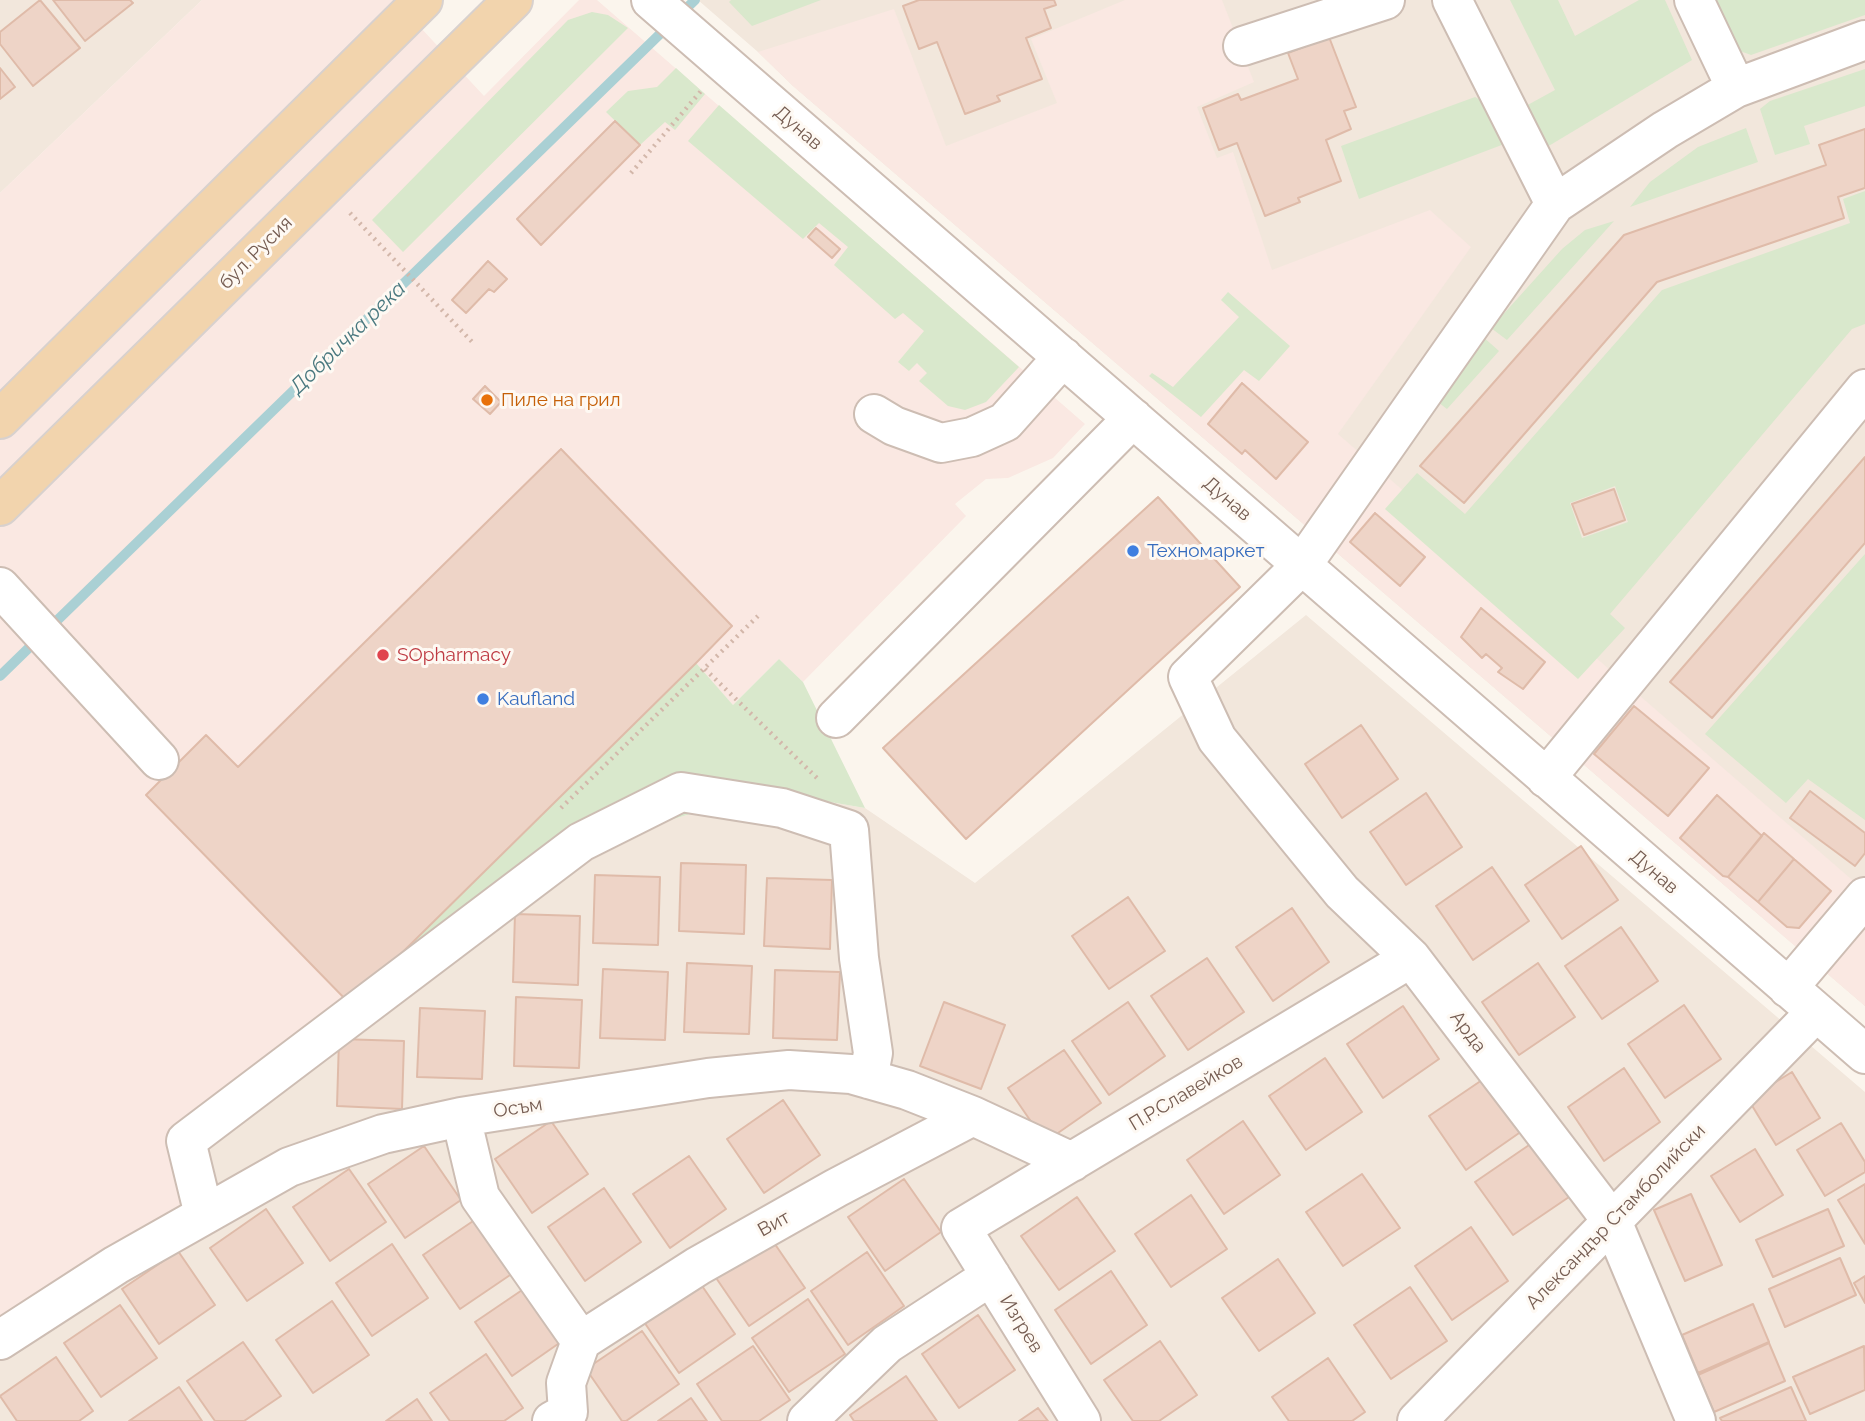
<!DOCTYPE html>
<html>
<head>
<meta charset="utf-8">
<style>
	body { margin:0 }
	canvas { display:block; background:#fbf5ed }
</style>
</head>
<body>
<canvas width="1865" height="1421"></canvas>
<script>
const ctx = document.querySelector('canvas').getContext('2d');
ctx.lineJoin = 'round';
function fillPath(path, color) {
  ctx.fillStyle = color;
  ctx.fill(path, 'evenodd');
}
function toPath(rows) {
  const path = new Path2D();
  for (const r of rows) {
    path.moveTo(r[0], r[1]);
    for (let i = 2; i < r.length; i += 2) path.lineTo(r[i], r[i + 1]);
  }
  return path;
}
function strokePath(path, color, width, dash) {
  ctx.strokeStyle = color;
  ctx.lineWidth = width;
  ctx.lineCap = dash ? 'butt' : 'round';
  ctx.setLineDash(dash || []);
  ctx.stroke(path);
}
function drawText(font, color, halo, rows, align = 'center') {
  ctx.font = font + ' Raleway,sans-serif';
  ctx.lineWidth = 6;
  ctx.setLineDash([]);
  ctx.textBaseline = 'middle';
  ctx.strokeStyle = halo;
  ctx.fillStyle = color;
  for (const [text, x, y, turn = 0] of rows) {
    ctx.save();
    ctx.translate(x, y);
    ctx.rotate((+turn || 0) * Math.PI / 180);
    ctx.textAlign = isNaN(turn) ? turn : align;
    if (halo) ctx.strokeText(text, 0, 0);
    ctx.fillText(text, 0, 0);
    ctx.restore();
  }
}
fillPath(toPath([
	[0,0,202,0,0,193],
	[698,0,1865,0,1865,1006,793,86,758,52],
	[1306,615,1865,1092,1865,1421,0,1421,0,1327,192,1123,621,835,766,791,865,808,975,883]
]), '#f2e7dc');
fillPath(toPath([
	[202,0,395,0,484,96,579,0,597,0,1085,424,1053,458,1008,478,986,479,955,504,966,516,803,682,779,659,733,705,696,664,350,1004,192,1123,208,1194,0,1327,0,193],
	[1125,0,1222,0,1254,82,1197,107,1217,158,1233,152,1272,270,1430,210,1471,247,1338,434,1865,891,1865,1006,793,86,758,52,894,9,946,146,1057,103,1031,39]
]), '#fae8e2');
fillPath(toPath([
	[731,0,821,0,752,26,729,2],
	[1510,0,1558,0,1575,36,1639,0,1665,0,1692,60,1547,147,1524,107,1555,90],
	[1713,0,1865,0,1865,15,1751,55,1740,51,1730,37],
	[592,12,608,15,628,28,403,252,372,220,568,20],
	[676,68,705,94,675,130,665,122,640,145,606,112,628,91,657,87],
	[1865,69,1865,106,1804,126,1810,144,1775,155,1760,109,1770,101],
	[1475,97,1488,104,1507,143,1359,199,1341,146],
	[719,105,1019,367,986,402,965,410,948,406,919,381,927,373,917,363,909,371,898,362,924,331,903,313,895,319,834,265,848,247,819,223,803,239,688,141],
	[1746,128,1758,162,1630,207,1650,182,1698,147],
	[1865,191,1865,324,1852,329,1610,614,1625,628,1578,679,1385,509,1417,473,1465,514,1662,290,1850,223,1843,199],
	[1615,486,1628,522,1582,538,1570,503],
	[1614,221,1507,340,1491,328,1562,249,1585,230],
	[1228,292,1290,346,1259,381,1244,370,1201,417,1149,376,1152,373,1173,387,1239,317,1221,300],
	[1482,336,1499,351,1447,409,1430,396],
	[1865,554,1865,820,1808,779,1786,803,1705,734],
	[779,659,803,682,865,808,766,791,621,835,350,1004,696,663,733,705]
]), '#d9e8cc');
strokePath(toPath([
	[0,676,695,0]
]), '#aad0d4', 10);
const building = toPath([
	[40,0,80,48,33,86,0,44,0,32,40,0],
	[53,0,130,0,133,3,85,41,53,0],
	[919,0,1054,0,1056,5,1044,9,1051,28,1026,38,1042,79,997,96,1000,101,965,114,937,42,919,49,903,6,919,0],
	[1329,37,1356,107,1344,111,1351,129,1326,140,1341,181,1298,198,1300,202,1265,216,1237,143,1219,150,1203,108,1238,94,1241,100,1298,79,1288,53,1329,37],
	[0,68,15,87,0,99,0,68],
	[615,121,640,145,541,245,517,219,615,121],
	[1865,129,1865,188,1838,197,1844,218,1657,282,1464,503,1420,466,1624,235,1826,165,1819,145,1865,129],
	[816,228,840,249,832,258,808,237,816,228],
	[488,261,507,279,494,292,489,289,466,313,452,300,488,261],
	[1242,383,1308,442,1276,479,1245,450,1242,454,1208,424,1242,383],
	[485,386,501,402,490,414,473,399,485,386],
	[561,449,732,626,696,663,350,1004,146,795,206,735,238,767,561,449],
	[1865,457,1865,543,1712,718,1670,682,1865,457],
	[1614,489,1625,520,1584,535,1572,504,1614,489],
	[1158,497,1240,587,966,839,883,748,1158,497],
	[1375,513,1425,557,1400,586,1350,542,1375,513],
	[1481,608,1545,662,1523,689,1498,672,1502,668,1486,654,1482,658,1461,637,1481,608],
	[1634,706,1709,768,1668,816,1594,754,1634,706],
	[1361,725,1398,779,1342,818,1305,764,1361,725],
	[1810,791,1865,833,1865,853,1855,866,1790,818,1810,791],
	[1426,793,1462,847,1406,885,1370,832,1426,793],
	[1717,795,1762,836,1728,877,1723,876,1680,838,1717,795],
	[1764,833,1794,859,1758,902,1728,877,1764,833],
	[1581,846,1618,900,1562,939,1525,885,1581,846],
	[1794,859,1831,891,1799,928,1787,927,1758,902,1794,859],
	[681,863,746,865,744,934,679,931,681,863],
	[1492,867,1529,921,1473,960,1436,906,1492,867],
	[595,875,660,877,658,945,593,943,595,875],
	[767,878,832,880,830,949,764,946,767,878],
	[1128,897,1165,951,1109,989,1072,936,1128,897],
	[1292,908,1329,962,1273,1001,1236,947,1292,908],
	[515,914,580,916,578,985,513,982,515,914],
	[1621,927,1658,981,1602,1019,1565,966,1621,927],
	[1207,958,1244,1012,1188,1050,1151,996,1207,958],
	[687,963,752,966,749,1034,684,1032,687,963],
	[1538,963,1575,1017,1519,1055,1482,1002,1538,963],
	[603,969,668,972,665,1040,600,1038,603,969],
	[775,970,840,972,837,1040,773,1038,775,970],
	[516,997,582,1000,579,1068,514,1066,516,997],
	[944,1002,1005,1025,981,1089,920,1066,944,1002],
	[1128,1002,1165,1056,1109,1095,1072,1041,1128,1002],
	[1684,1005,1721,1059,1665,1098,1628,1044,1684,1005],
	[1403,1006,1439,1059,1383,1098,1347,1044,1403,1006],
	[420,1008,485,1011,482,1079,417,1077,420,1008],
	[339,1039,404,1041,402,1109,337,1106,339,1039],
	[1064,1050,1101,1103,1045,1142,1008,1088,1064,1050],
	[1325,1058,1362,1112,1306,1150,1269,1096,1325,1058],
	[1624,1068,1660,1122,1604,1161,1568,1107,1624,1068],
	[1792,1072,1820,1118,1776,1145,1748,1099,1792,1072],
	[1485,1078,1522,1131,1466,1170,1429,1116,1485,1078],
	[783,1100,820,1155,764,1193,727,1139,783,1100],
	[551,1121,588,1174,532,1213,495,1159,551,1121],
	[1243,1121,1280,1175,1224,1214,1187,1160,1243,1121],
	[1841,1123,1865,1162,1865,1172,1825,1196,1797,1150,1841,1123],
	[1532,1143,1569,1197,1513,1235,1475,1182,1532,1143],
	[424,1146,461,1200,405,1238,368,1184,424,1146],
	[1755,1149,1783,1195,1740,1222,1711,1176,1755,1149],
	[689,1156,726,1209,670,1248,633,1194,689,1156],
	[349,1169,386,1222,330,1261,293,1207,349,1169],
	[1362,1174,1400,1228,1343,1266,1306,1212,1362,1174],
	[904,1179,941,1232,885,1271,848,1217,904,1179],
	[1865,1184,1865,1244,1838,1200,1865,1184],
	[604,1188,641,1242,585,1281,548,1227,604,1188],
	[1691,1194,1722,1265,1685,1281,1654,1210,1691,1194],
	[1191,1195,1227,1249,1171,1287,1135,1234,1191,1195],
	[1077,1197,1115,1251,1059,1290,1021,1236,1077,1197],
	[266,1209,303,1263,247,1301,210,1248,266,1209],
	[1828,1209,1844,1246,1773,1277,1756,1240,1828,1209],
	[479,1217,516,1271,460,1309,423,1255,479,1217],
	[1471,1227,1508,1281,1452,1320,1415,1266,1471,1227],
	[768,1234,805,1288,749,1326,712,1272,768,1234],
	[392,1244,428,1298,372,1336,336,1283,392,1244],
	[178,1251,215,1305,159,1344,122,1289,178,1251],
	[867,1252,904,1306,848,1345,811,1291,867,1252],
	[1840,1258,1856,1295,1785,1327,1769,1289,1840,1258],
	[1278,1259,1315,1313,1259,1351,1222,1298,1278,1259],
	[1111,1271,1147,1325,1091,1364,1055,1310,1111,1271],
	[1865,1276,1865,1303,1854,1283,1865,1276],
	[698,1280,735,1334,679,1373,642,1319,698,1280],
	[531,1284,568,1337,512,1376,475,1322,531,1284],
	[1410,1287,1447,1341,1391,1379,1354,1325,1410,1287],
	[808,1299,845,1354,789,1392,752,1338,808,1299],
	[332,1301,369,1355,313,1393,276,1340,332,1301],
	[1753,1304,1769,1342,1698,1373,1682,1335,1753,1304],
	[120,1305,157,1358,101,1397,64,1343,120,1305],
	[978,1315,1015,1370,959,1408,922,1354,978,1315],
	[642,1331,679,1384,626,1421,622,1421,586,1369,642,1331],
	[1160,1341,1197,1395,1159,1421,1133,1421,1104,1380,1160,1341],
	[243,1342,281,1396,244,1421,215,1421,187,1381,243,1342],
	[1769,1343,1785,1381,1714,1412,1698,1375,1769,1343],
	[753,1346,790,1400,759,1421,722,1421,697,1384,753,1346],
	[1864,1346,1865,1390,1810,1414,1793,1377,1864,1346],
	[486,1354,523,1408,504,1421,450,1421,430,1393,486,1354],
	[56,1357,93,1411,79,1421,17,1421,0,1396,56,1357],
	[1328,1358,1365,1412,1352,1421,1289,1421,1272,1397,1328,1358],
	[906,1376,937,1421,854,1421,850,1415,906,1376],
	[179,1387,202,1421,129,1421,179,1387],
	[1791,1387,1806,1421,1722,1421,1720,1418,1791,1387],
	[691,1398,707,1421,658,1421,691,1398],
	[417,1399,432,1421,386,1421,417,1399],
	[1038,1408,1048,1421,1019,1421,1038,1408]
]);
fillPath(building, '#eed4c7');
strokePath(building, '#dfbba9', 2);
const minor = toPath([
	[651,0,1865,1054],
	[1452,0,1555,204],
	[1694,0,1736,88],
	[1243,46,1385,0],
	[874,414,894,426,941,443,972,437,1005,422,1063,357],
	[0,587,159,760],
	[836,718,1133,418],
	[1546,778,1865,389],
	[1788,988,1865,897],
	[461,1117,480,1197,581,1341,566,1383,568,1412,552,1421],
	[204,1215,186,1141,581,842,681,792,782,808,849,830,859,958,873,1053,868,1079],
	[0,1340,116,1265,289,1167,383,1134,461,1117,708,1078,789,1070,851,1074,907,1090,973,1116,1072,1162],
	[581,1341,698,1266,836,1188,973,1116],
	[807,1421,887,1344,991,1276],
	[1081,1421,961,1228,1411,958],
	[1417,1421,1816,1012],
	[1696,1421,1612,1221,1411,958,1342,892,1217,739,1188,677,1302,565,1555,204,1665,130,1736,88,1865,40]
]);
const major = toPath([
	[0,419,423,0],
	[0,506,513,0]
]);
strokePath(minor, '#cdbdb3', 42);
strokePath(major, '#d8d1ce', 42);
strokePath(toPath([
	[631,173,701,91],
	[350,213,475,345],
	[705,669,817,778],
	[561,808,758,616]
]), '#d3b7aa', 4.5, [2, 5]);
strokePath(minor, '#fff', 38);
strokePath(major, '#f2d4ad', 38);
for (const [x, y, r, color] of [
	[487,400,7,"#e8710a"],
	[1133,551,7,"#3f7fe0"],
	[383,655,7,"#e0444e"],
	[483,699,7,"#3f7fe0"]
]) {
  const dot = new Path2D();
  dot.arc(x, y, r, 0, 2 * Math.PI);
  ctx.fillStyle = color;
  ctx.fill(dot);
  strokePath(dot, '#fef9f3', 2.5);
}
drawText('19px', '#755c51', '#fef9f3', [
	["Дунав",798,128,41],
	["бул. Русия",256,253,-45],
	["Дунав",1227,499,41],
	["Дунав",1654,872,41],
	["Арда",1468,1032,53],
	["П.Р.Славейков",1186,1093,-31],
	["Осъм",518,1108,-9],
	["Александър Стамболийски",1616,1217,-46],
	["Вит",774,1224,-29],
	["Изгрев",1021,1324,58]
]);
drawText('19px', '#c56008', '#fef9f3', [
	["Пиле на грил",501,400]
], 'left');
drawText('19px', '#366cbe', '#fef9f3', [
	["Техномаркет",1147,551],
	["Kaufland",497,699]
], 'left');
drawText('19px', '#be3a42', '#fef9f3', [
	["SOpharmacy",397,655]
], 'left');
drawText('italic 21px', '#49787f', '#fef9f3', [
	["Добричка река",348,338,-44]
]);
</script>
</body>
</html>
